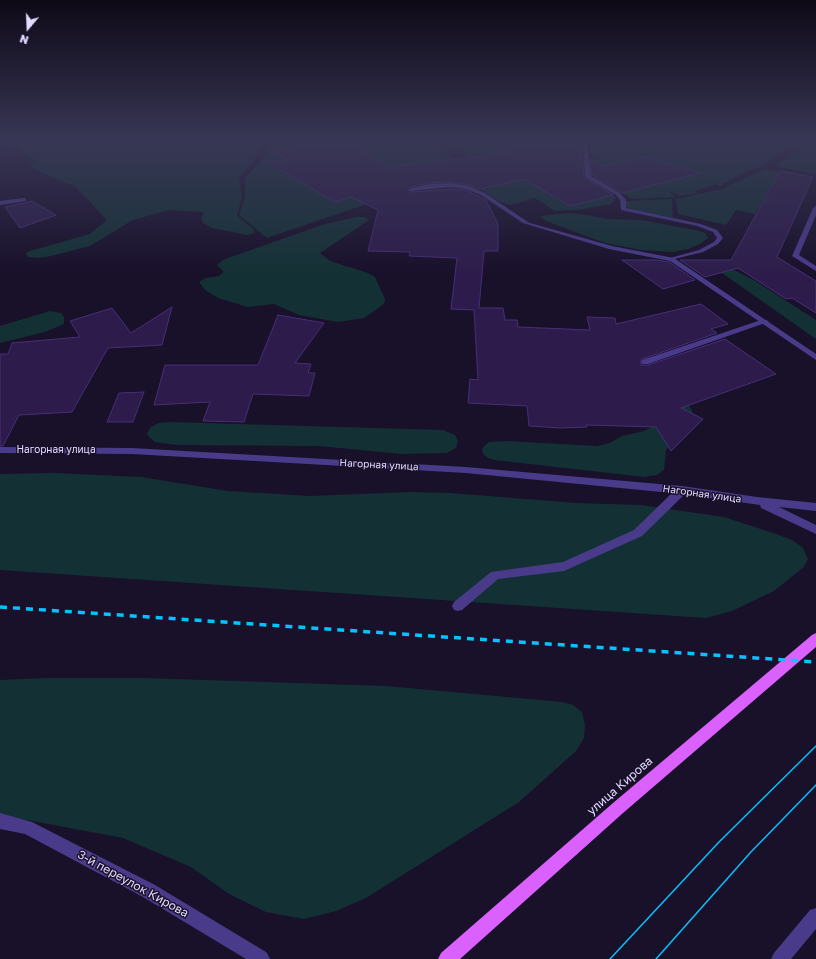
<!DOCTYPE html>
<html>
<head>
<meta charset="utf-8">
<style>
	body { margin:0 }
	#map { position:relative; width:816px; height:959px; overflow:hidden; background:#19102a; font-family:"Golos Text",sans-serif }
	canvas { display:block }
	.north { position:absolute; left:8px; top:8px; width:40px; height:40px; -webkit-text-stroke:3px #19102a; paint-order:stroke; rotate:199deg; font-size:11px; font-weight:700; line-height:16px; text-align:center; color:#e3daff }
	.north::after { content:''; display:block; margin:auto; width:14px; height:18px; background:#e3daff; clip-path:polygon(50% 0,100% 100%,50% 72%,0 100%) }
</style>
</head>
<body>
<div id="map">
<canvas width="816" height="959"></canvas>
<div class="north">N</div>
</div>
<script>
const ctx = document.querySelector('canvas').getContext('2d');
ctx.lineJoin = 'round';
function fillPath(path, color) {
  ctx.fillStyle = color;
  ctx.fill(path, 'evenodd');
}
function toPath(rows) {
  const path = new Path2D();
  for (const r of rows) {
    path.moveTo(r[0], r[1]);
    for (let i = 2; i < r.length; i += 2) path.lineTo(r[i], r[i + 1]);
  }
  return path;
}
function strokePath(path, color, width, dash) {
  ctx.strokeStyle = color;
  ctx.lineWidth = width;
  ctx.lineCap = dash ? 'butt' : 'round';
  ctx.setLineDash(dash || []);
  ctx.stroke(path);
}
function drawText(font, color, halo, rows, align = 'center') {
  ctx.font = font + ' "Golos Text",sans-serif';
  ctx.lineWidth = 3;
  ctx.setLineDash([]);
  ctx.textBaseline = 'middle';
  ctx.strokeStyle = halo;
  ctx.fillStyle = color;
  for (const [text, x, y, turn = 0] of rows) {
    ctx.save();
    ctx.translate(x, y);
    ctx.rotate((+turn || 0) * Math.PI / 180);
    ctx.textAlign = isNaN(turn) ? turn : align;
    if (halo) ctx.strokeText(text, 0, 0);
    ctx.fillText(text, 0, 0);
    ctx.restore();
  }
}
fillPath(toPath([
	[9,142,266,142,253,162,239,177,242,197,237,216,255,230,254,233,247,235,212,228,203,223,201,218,204,214,203,212,168,210,131,221,90,246,51,256,40,258,28,257,26,253,30,251,90,234,107,220,75,186,63,182,29,166,37,163],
	[273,142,433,142,453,158,446,159,452,159,458,166,428,183,400,190,364,205,267,238,239,215,245,197,245,178,267,155],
	[447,142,581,142,581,180,613,194,616,198,611,204,578,210,555,211,535,198,511,205,500,202,479,188,469,162,465,155],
	[589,142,803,142,793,149,782,147,787,150,776,155,762,167,747,171,720,186,716,184,695,191,698,193,679,196,671,191,669,192,676,197,632,199,591,174,593,161],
	[808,142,816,144,816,174,775,166],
	[765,169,779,172,755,214,736,210,726,225,678,214,676,199,722,189],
	[672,199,673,218,640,211,628,208,625,204,626,201],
	[569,213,587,215,608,219,642,220,700,231,705,233,708,238,700,244,688,249,672,252,641,250,605,243,546,221,540,216],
	[356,217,364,217,369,220,320,253,330,261,368,273,375,277,385,299,384,304,364,318,338,322,299,315,274,304,248,307,218,298,205,290,199,282,206,278,219,276,224,272,217,265,225,259,325,224],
	[728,267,752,279,816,320,816,339,719,271],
	[50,311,61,313,64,317,64,324,45,332,0,343,0,326],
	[689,405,693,413,693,420,666,450,664,470,657,475,644,477,495,460,488,458,483,454,482,450,484,446,489,442,507,441,597,446,610,443,622,436,644,431,650,428,651,415],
	[170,422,443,430,455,435,458,441,456,448,447,453,402,454,319,446,177,445,155,442,149,437,147,433,151,427,159,423],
	[54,473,141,477,228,491,310,496,411,492,450,493,576,503,641,505,724,517,776,534,792,540,803,548,808,559,804,567,774,591,732,611,706,618,0,570,0,474],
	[45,678,144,678,386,686,562,702,573,705,582,712,585,725,584,738,576,751,519,802,366,898,336,911,304,919,266,912,229,894,191,867,123,838,0,815,0,680]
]), '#133134');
const building = toPath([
	[308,142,352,142,387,167,511,153,486,142,581,142,577,152,582,155,584,177,613,195,570,206,524,179,480,189,469,185,451,182,429,183,407,188,411,192,451,189,466,190,486,200,498,224,498,251,484,251,479,308,503,308,505,320,517,320,518,327,590,330,587,317,615,318,616,324,701,304,728,324,711,329,717,333,642,359,640,361,641,365,648,365,725,339,776,374,681,408,703,419,671,451,656,427,586,425,587,427,561,428,529,426,527,406,468,403,470,379,478,380,474,310,451,309,457,258,409,256,410,252,368,251,378,210,351,197,335,202,270,164,288,159,274,153,308,142],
	[645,157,701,173,622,193,592,175,590,159,604,166,645,157],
	[780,171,813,177,777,257,816,281,816,313,792,298,786,299,738,268,705,277,680,260,731,260,780,171],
	[32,201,56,215,20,228,5,207,32,201],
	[622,260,656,260,669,262,695,280,663,289,622,260],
	[172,307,162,345,108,348,72,412,19,415,3,446,0,446,0,354,8,354,12,343,80,337,70,321,112,308,131,333,172,307],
	[278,315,324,323,295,363,311,364,308,373,315,373,309,396,253,394,244,422,203,421,210,402,154,405,165,365,258,365,278,315],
	[144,392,133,422,107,422,119,393,144,392]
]);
fillPath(building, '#2d1c4b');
strokePath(building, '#472e78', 1);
fillPath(toPath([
	[583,142,587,142,591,176,620,193,626,200,626,208,701,224,717,230,723,238,718,244,703,252,670,260,670,258,699,250,714,242,717,238,713,232,697,226,621,210,620,200,616,195,585,177,583,142],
	[451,183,469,186,485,193,528,222,523,223,481,195,466,189,451,187,411,191,408,189,429,184,451,183],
	[24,198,26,199,26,201,0,205,0,201,24,198],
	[816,206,816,215,799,255,816,266,816,271,792,256,813,208,816,206],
	[761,320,767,320,768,322,648,364,642,364,641,362,642,360,761,320],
	[682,486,687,490,686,493,642,536,564,571,498,579,462,610,458,611,454,610,452,606,454,602,491,572,563,562,634,530,678,487,682,486],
	[816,908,816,929,791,959,771,959,774,953,810,910,816,908]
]), '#493b8a');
fillPath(toPath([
	[523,221,612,246,674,258,816,354,816,360,670,261,609,249,523,223,523,221],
	[0,447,132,448,466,467,682,486,757,497,816,503,816,511,779,507,816,525,816,534,761,508,760,505,682,494,466,473,132,454,0,453,0,447],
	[0,813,32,822,155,885,266,952,268,959,246,959,143,897,25,834,0,829,0,813]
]), '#493b8a');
fillPath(toPath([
	[261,950,267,953,270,959,250,959,253,953,261,950]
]), '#493b8a');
fillPath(toPath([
	[816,633,816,647,623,813,460,959,438,959,441,953,613,803,812,635,816,633]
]), '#db61ff');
strokePath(toPath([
	[610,959,719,842,816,746],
	[656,959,750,853,816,785]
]), '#06c2ff', 1.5);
strokePath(toPath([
	[0,607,816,662]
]), '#06c2ff', 3.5, [7, 6]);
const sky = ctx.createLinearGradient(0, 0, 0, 276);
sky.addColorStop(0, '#0e0917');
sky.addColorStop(0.51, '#383755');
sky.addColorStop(1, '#38375500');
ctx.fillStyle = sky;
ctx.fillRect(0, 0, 816, 276);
drawText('10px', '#e3daff', '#19102a', [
	["Нагорная улица",56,450],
	["Нагорная улица",379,465,3],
	["Нагорная улица",702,494,8]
]);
drawText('12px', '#e3daff', '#19102a', [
	["улица Кирова",620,786,-41],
	["3-й переулок Кирова",133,884,29]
]);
</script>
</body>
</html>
